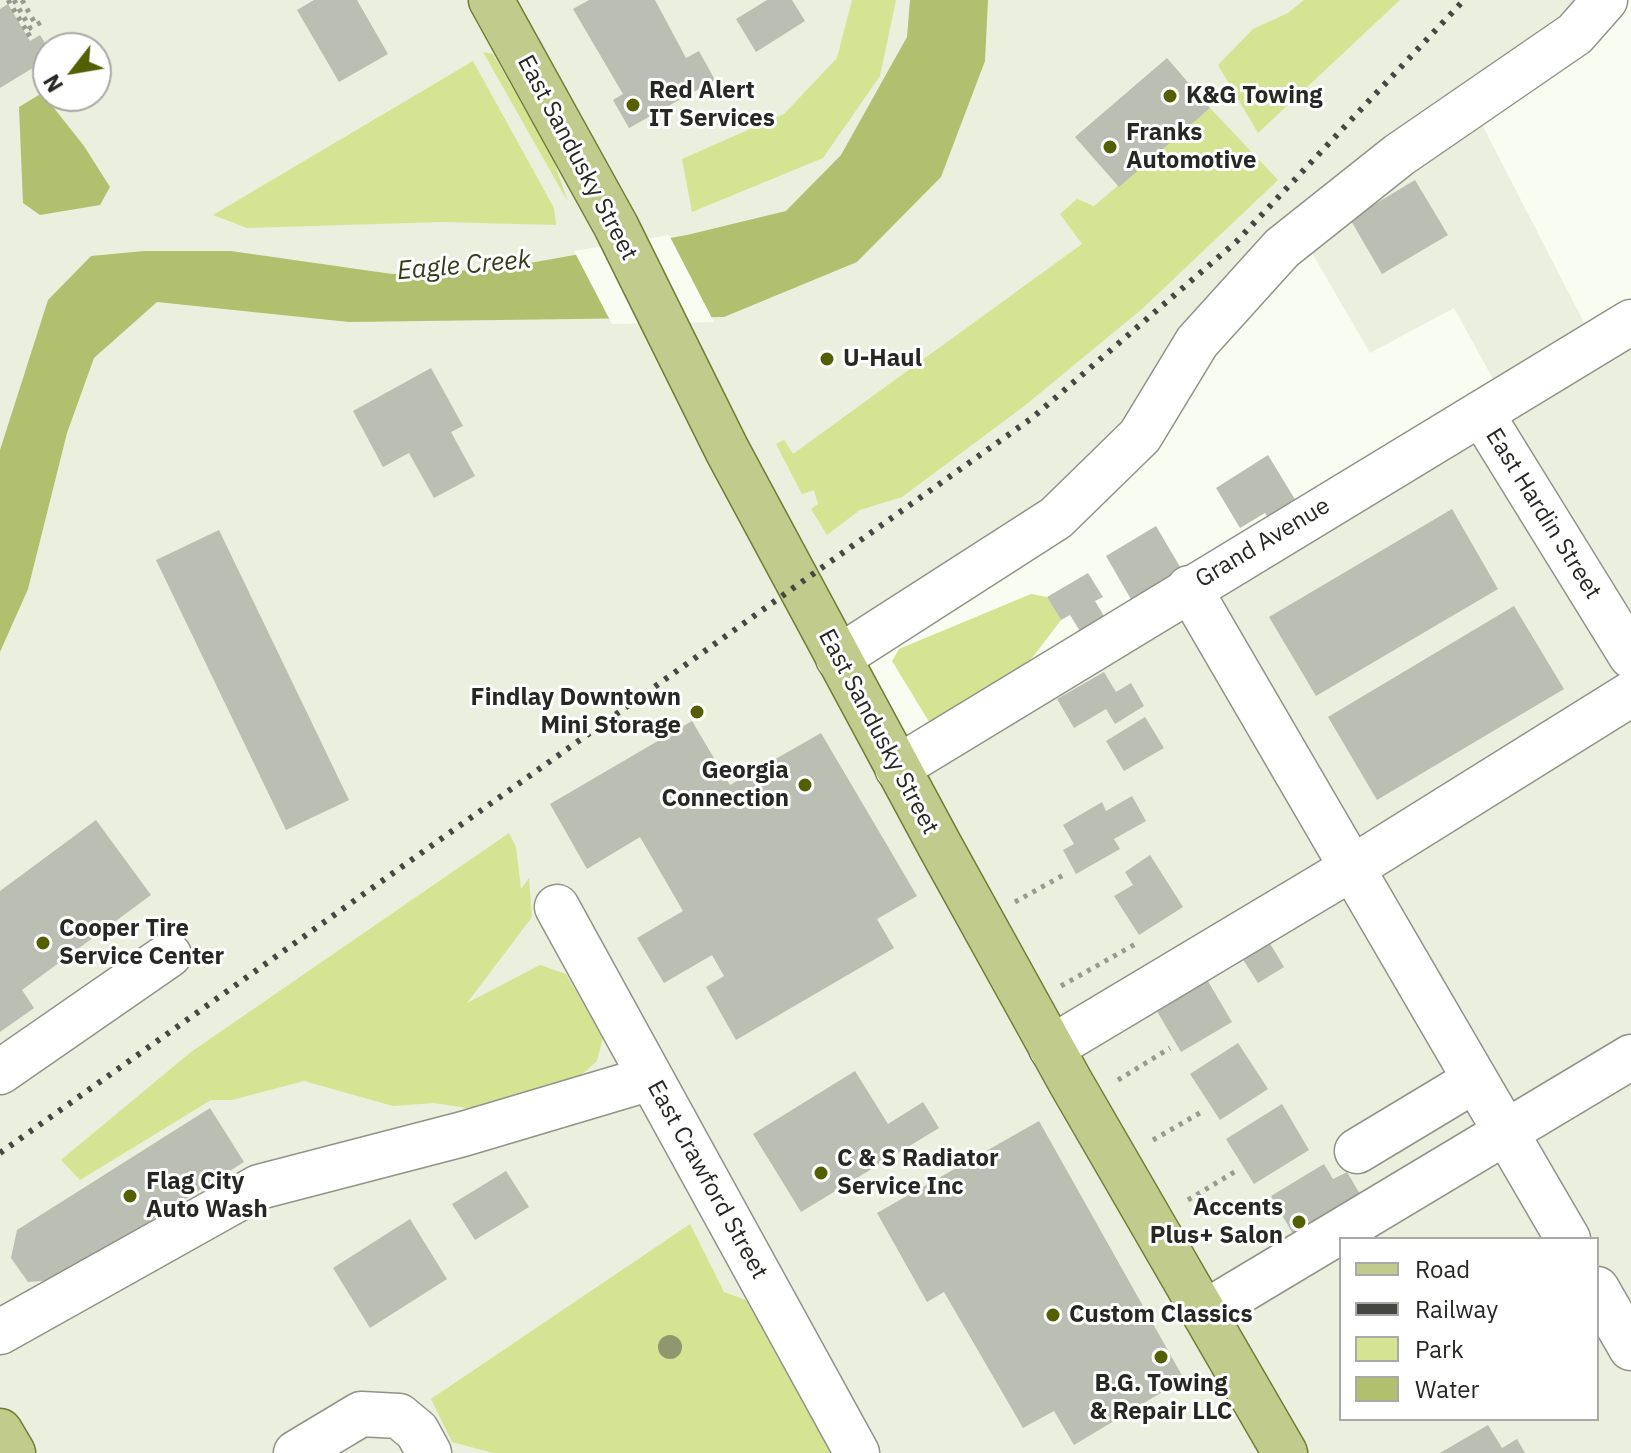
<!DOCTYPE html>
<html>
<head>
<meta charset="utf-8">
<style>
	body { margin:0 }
	#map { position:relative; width:1631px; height:1453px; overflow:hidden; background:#f9fcf1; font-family:"IBM Plex Sans",sans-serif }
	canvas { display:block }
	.legend { position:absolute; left:1339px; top:1237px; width:260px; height:184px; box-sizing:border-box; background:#fff; border:2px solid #a9a9a7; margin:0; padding:10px 14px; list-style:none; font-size:24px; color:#272824 }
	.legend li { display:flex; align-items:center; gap:16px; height:40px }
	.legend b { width:40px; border:2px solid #a9a9a7 }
	.north { position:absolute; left:32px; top:32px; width:80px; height:80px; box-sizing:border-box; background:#fff; border:2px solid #a9a9a7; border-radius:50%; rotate:239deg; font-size:22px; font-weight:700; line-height:32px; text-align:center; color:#272824 }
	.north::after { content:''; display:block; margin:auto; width:28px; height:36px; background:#535f00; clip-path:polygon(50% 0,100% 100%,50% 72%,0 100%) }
</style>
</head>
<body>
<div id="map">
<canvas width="1631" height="1453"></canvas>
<ul class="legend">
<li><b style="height:10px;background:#c1cc8c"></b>Road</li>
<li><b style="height:10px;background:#454742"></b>Railway</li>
<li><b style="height:22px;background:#d4e493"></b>Park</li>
<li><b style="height:22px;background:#b0c06e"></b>Water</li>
</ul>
<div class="north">N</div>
</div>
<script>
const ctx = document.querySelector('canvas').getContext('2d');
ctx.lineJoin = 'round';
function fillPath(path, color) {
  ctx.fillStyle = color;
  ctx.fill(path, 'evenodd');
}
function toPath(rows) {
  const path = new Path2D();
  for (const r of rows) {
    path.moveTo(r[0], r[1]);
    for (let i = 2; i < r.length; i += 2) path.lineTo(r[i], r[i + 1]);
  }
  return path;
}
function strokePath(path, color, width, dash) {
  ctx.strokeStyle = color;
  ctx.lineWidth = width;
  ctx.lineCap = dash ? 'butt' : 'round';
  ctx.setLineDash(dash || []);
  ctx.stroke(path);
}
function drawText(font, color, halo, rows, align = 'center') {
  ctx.font = font + ' "IBM Plex Sans",sans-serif';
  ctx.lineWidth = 6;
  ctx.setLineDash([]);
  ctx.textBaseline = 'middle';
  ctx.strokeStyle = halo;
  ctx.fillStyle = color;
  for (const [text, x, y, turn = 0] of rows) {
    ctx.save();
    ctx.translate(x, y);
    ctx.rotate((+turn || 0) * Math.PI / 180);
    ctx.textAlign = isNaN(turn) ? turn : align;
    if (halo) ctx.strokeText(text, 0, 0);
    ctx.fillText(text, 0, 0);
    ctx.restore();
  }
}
fillPath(toPath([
	[0,0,1605,0,1472,105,1595,344,1504,399,1454,308,1370,353,1301,234,1140,436,839,658,897,767,1631,324,1631,1453,0,1453],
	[48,48,96,48,96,96,48,96],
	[1341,1239,1597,1239,1597,1419,1341,1419]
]), '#ebefdd');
fillPath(toPath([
	[852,0,896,0,880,76,823,158,692,212,682,159,784,114,837,58],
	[1304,0,1400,0,1258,133,1218,65,1253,29,1288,13],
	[483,52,493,54,553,159,568,202],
	[473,61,554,208,556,225,442,222,247,228,213,215],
	[1210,108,1278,180,1142,309,1023,407,902,497,860,510,827,535,811,509,818,504,814,490,802,494,776,444,784,440,793,454,1082,244,1060,214,1077,199,1094,206],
	[1031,594,1047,597,1061,620,1013,683,934,730,892,661,899,649],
	[509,833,516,847,521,889,529,878,532,917,467,1003,540,965,566,974,603,1037,597,1061,571,1084,480,1110,434,1103,393,1106,304,1081,232,1100,211,1100,80,1180,61,1160,191,1052],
	[690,1224,724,1292,762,1306,844,1453,493,1453,452,1442,431,1399]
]), '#d4e493');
fillPath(toPath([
	[910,0,988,0,985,61,941,177,857,262,724,317,349,322,157,302,94,358,67,433,28,589,0,652,0,450,48,300,91,256,144,251,231,251,392,274,496,269,687,235,786,211,841,155,907,37],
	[42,93,84,146,110,187,100,205,40,215,23,203,19,107]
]), '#b0c06e');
fillPath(toPath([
	[669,235,714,322,612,324,574,251]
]), '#f9fcf1');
fillPath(toPath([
	[314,0,357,0,388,54,339,82,297,10],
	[589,0,655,0,686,58,699,51,715,80,629,128,613,100,623,94,573,9],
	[767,0,792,0,805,21,756,52,736,19],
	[8,4,30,41,40,35,47,46,38,51,44,61,0,88,0,9],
	[1167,58,1210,108,1119,187,1075,137],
	[1415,180,1448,235,1382,274,1350,219],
	[431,368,463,426,451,432,475,476,434,498,409,453,383,467,353,411],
	[1268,455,1299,506,1271,523,1265,513,1240,528,1216,488],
	[1452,509,1498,589,1316,696,1269,617],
	[1156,526,1186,577,1132,601,1106,556],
	[219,530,349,800,286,830,156,560],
	[1088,573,1103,597,1095,601,1107,621,1083,636,1070,615,1061,620,1047,597],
	[1514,606,1564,689,1377,800,1328,717],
	[1104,672,1116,692,1131,683,1144,706,1115,724,1106,709,1074,728,1057,699],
	[1145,717,1164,748,1124,771,1106,741],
	[692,721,730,785,821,733,917,896,877,919,894,948,736,1040,706,987,724,976,712,955,664,983,637,938,683,911,640,837,587,869,550,804],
	[1132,796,1146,821,1114,839,1120,849,1076,874,1063,850,1074,844,1063,825,1102,802,1106,811],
	[96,820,151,895,22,990,34,1008,0,1032,0,891],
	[1150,855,1183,907,1139,935,1114,896,1133,885,1125,872],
	[1262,930,1284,967,1258,983,1235,947],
	[1206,978,1232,1022,1181,1052,1155,1008],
	[1238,1043,1268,1089,1220,1120,1190,1074],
	[855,1071,888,1124,923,1102,939,1128,801,1212,753,1134],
	[1282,1104,1309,1150,1254,1184,1226,1139],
	[210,1108,244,1162,56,1280,28,1282,11,1258,17,1230],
	[1039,1121,1184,1379,1074,1445,1054,1411,1023,1428,944,1292,927,1302,877,1213],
	[1324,1164,1333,1179,1347,1172,1364,1201,1297,1241,1271,1196],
	[506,1171,529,1207,475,1240,452,1204],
	[410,1219,447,1279,370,1328,333,1268],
	[1488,1425,1502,1448,1517,1439,1525,1453,1440,1453]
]), '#bbbeb3');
const minor = toPath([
	[1481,413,1631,656],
	[1189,588,1568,1239],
	[838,658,1056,518,1140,436,1197,342,1282,248,1399,155,1575,34,1605,0],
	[897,768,1631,322],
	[557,907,857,1453],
	[1051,1048,1352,868,1631,694],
	[0,1072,169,955],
	[1357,1151,1475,1080],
	[1597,1289,1631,1348],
	[1204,1313,1631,1057],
	[0,1332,259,1187,463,1134,651,1078],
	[296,1453,361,1414,399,1416,417,1431,429,1453]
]);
const major = toPath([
	[491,0,616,226,727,450,940,846,1071,1083,1285,1453],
	[0,1431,13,1453]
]);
strokePath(minor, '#919389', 47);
strokePath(major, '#707c36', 47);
strokePath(toPath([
	[8,0,26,30],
	[14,0,30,28,26,30,32,40],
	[22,0,36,25,43,21],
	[1015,902,1067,873],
	[1061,986,1139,942],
	[1118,1080,1170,1048],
	[1153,1140,1205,1110],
	[1188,1200,1236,1171]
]), '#999b93', 5, [4, 6]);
strokePath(minor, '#fff', 44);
strokePath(major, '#c1cc8c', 44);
strokePath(toPath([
	[0,1153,1032,418,1236,242,1464,0]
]), '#454742', 6, [4, 8]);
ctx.fillStyle = '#90976f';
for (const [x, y] of [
	[670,1347]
]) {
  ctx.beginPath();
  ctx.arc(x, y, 12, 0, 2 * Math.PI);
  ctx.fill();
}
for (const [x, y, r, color] of [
	[1170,96,8,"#535f00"],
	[633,105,8,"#535f00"],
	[1110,147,8,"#535f00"],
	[827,359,8,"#535f00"],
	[697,712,8,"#535f00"],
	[805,785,8,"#535f00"],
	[43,943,8,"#535f00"],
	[821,1173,8,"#535f00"],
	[130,1196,8,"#535f00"],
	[1299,1222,8,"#535f00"],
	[1053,1315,8,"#535f00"],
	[1161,1357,8,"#535f00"]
]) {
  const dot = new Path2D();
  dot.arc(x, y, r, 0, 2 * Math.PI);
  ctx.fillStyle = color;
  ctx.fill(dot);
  strokePath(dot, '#fff', 3);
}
drawText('bold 24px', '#272824', '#fff', [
	["Red Alert",649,91],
	["IT Services",649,119],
	["K&G Towing",1186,96],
	["Franks",1126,133],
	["Automotive",1126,161],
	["U-Haul",843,359],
	["Findlay Downtown",681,698,"right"],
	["Mini Storage",681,726,"right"],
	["Georgia",789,771,"right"],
	["Connection",789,799,"right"],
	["Cooper Tire",59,929],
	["Service Center",59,957],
	["C & S Radiator",837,1159],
	["Service Inc",837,1187],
	["Flag City",146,1182],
	["Auto Wash",146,1210],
	["Accents",1283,1208,"right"],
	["Plus+ Salon",1283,1236,"right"],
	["Custom Classics",1069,1315],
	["B.G. Towing",1161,1384,"center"],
	["& Repair LLC",1161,1412,"center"]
], 'left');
drawText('24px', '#272824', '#fff', [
	["East Sandusky Street",577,158,62],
	["East Hardin Street",1543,514,58],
	["Grand Avenue",1263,543,-31],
	["East Sandusky Street",878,732,62],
	["East Crawford Street",707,1180,61]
]);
drawText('italic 26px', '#363c19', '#fff', [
	["Eagle Creek",464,266,-5]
]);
</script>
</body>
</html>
